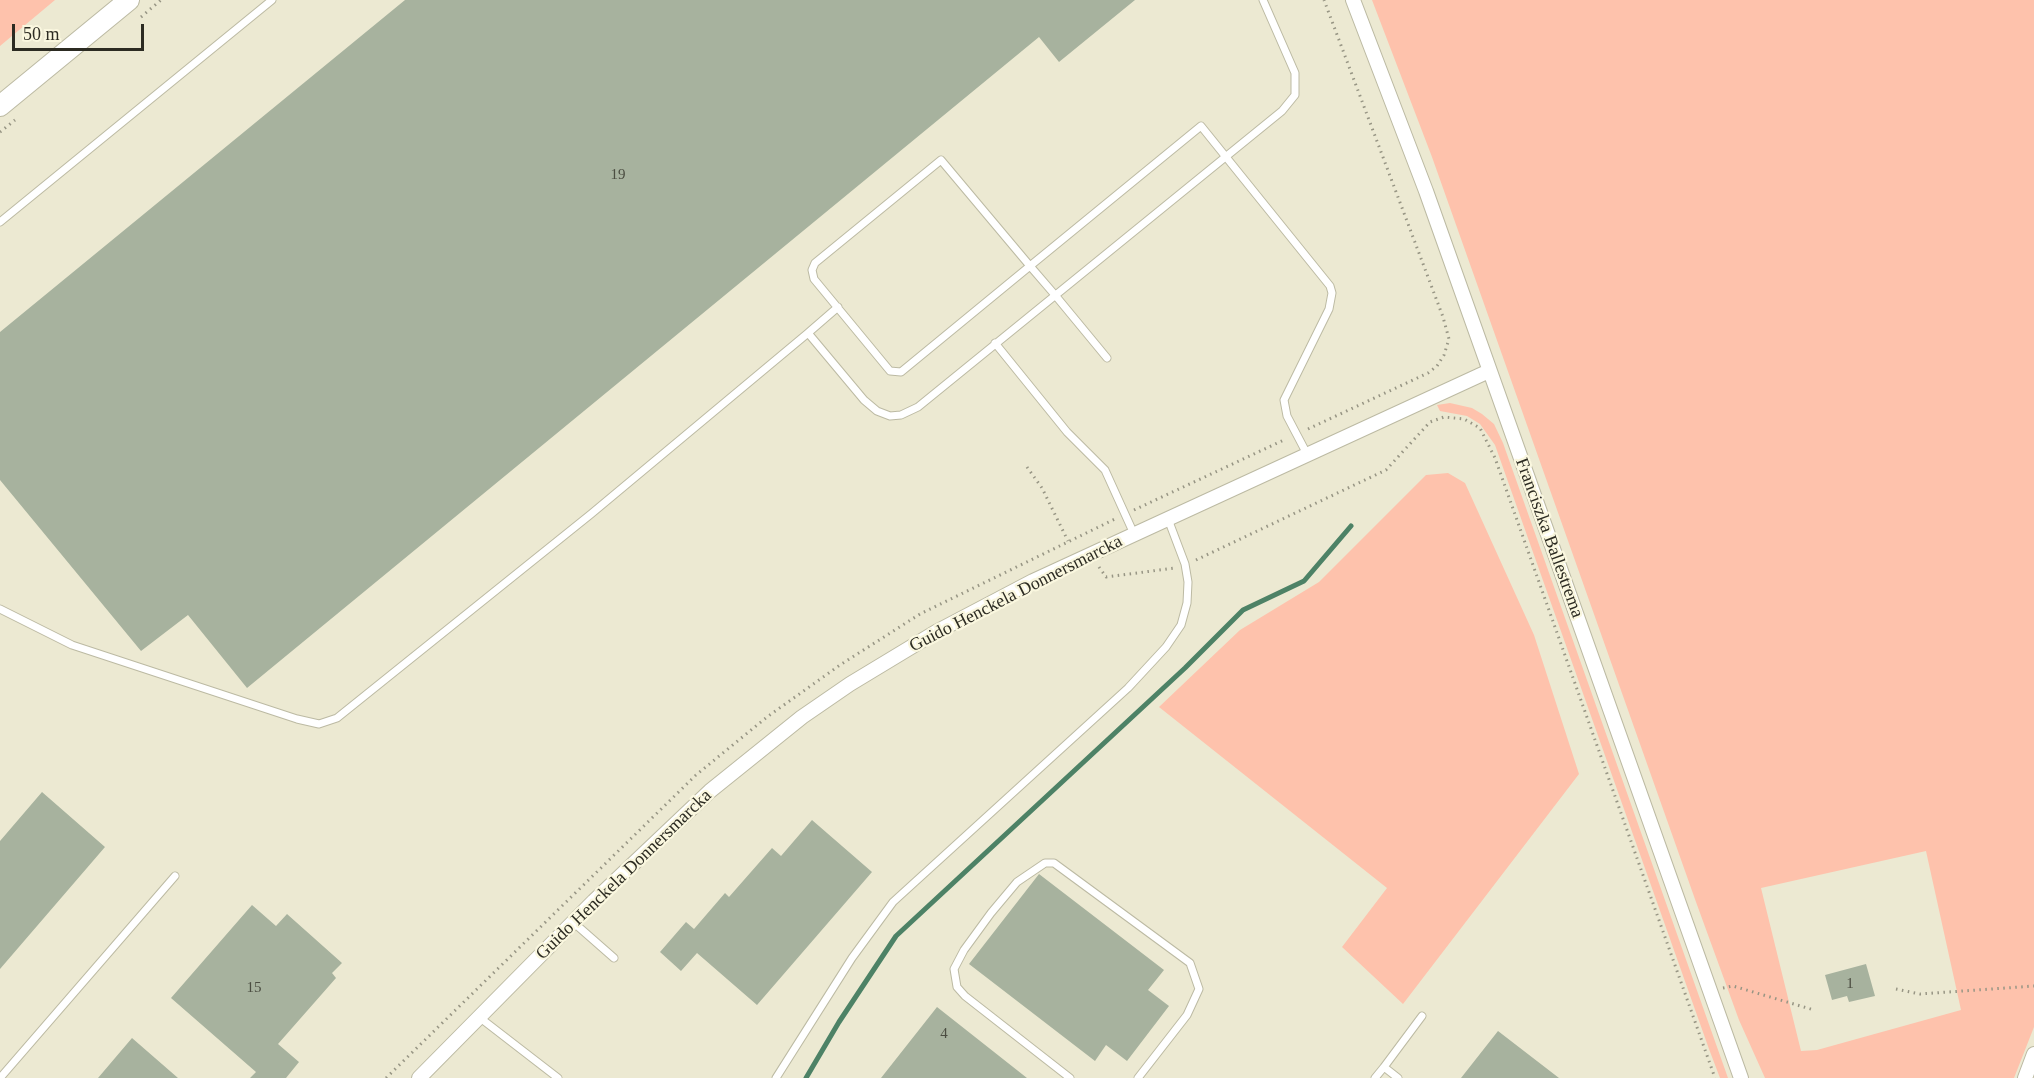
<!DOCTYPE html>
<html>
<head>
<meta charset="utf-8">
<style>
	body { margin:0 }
	#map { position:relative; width:2034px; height:1078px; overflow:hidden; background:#ece9d2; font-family:"Times New Roman",serif }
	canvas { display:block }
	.scale { position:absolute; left:12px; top:24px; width:132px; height:27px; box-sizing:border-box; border:3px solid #2c2b22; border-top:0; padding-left:8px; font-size:18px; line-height:21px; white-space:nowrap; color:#2c2b22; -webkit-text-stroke:4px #faf7df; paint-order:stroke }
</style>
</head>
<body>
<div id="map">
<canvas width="2034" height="1078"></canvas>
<div class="scale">50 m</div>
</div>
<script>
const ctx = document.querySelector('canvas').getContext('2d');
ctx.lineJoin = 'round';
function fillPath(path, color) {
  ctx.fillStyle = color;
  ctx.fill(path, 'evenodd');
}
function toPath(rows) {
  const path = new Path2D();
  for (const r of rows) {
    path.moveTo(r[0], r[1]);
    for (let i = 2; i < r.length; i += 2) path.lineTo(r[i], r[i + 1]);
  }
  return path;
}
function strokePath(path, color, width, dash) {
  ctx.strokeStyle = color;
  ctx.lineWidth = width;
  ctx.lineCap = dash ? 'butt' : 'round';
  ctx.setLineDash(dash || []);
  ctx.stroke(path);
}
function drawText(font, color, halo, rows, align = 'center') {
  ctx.font = font + ' "Times New Roman",serif';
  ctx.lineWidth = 4.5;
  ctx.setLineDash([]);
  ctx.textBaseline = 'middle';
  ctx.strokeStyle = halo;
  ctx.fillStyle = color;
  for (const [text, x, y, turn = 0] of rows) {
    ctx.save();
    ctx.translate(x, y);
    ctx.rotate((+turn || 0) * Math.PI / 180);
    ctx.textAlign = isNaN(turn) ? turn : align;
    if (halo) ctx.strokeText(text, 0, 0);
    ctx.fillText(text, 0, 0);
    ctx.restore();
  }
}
fillPath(toPath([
	[0,0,55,0,0,46],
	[1372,0,2034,0,2034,1027,2014,1078,1765,1078,1739,1020,1696,902,1432,157],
	[1926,851,1961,1010,1817,1050,1801,1051,1761,888],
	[1450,403,1472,408,1482,414,1494,424,1503,443,1728,1078,1720,1078,1709,1049,1495,445,1480,424,1467,416,1440,411,1437,405],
	[1448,473,1465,483,1534,635,1579,774,1403,1004,1342,947,1387,888,1159,707,1240,630,1319,582,1426,475]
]), '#fec2ac');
strokePath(toPath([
	[806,1078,839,1022,896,936,1185,668,1243,610,1304,581,1351,526]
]), '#4d8266', 5);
fillPath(toPath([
	[405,0,1135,0,1059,62,1039,37,247,688,188,615,141,651,0,480,0,332],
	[42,792,105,847,0,969,0,841],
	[812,820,872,872,757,1005,697,953,681,971,660,952,686,922,694,929,725,893,729,897,772,848,781,856],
	[1039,874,1164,970,1148,990,1169,1006,1127,1061,1106,1045,1095,1061,969,964],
	[252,905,276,926,287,914,342,963,332,973,336,978,278,1044,299,1062,286,1078,250,1078,256,1072,171,998],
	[1866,964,1875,996,1849,1002,1847,996,1832,1000,1825,975],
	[937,1007,1027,1078,881,1078],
	[1498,1031,1559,1078,1461,1078],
	[132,1038,178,1078,98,1078]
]), '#a7b29e');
const lane = toPath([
	[0,222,272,0],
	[808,333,838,307],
	[995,343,1067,432,1105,470,1134,534],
	[1107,358,1055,295,1030,266,941,160,815,263,812,270,814,279,890,371,901,372,1030,266,1201,126,1330,286,1332,293,1329,309,1284,400,1287,416,1307,454],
	[0,609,72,645,297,719,319,724,337,718,591,514,808,333,864,400,877,411,890,416,901,415,918,407,1282,111,1295,95,1295,73,1263,0],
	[573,922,614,958],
	[479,1017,558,1078],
	[0,1078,175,876],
	[776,1078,852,958,893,902,1128,688,1166,647,1181,625,1187,603,1188,582,1185,564,1168,519],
	[1070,1078,965,996,957,987,954,969,964,950,991,913,1017,882,1045,863,1054,863,1190,963,1199,989,1187,1015,1138,1078],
	[1375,1078,1384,1067],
	[1398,1078,1384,1067,1422,1016]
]);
const street = toPath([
	[1353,0,1426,191,1741,1078],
	[419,1078,594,901,710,791,802,717,850,684,936,632,1033,581,1489,371],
	[2025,1078,2034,1054]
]);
const secondary = toPath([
	[0,106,129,0]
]);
strokePath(lane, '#bcbaa3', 9);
strokePath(street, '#bcbaa3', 16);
strokePath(secondary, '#bcbaa3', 22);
strokePath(toPath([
	[141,17,161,0],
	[0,132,15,120],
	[1308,429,1428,373,1437,366,1444,355,1449,339,1443,317,1324,0],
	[1027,467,1042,488,1068,541],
	[1134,510,1286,439],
	[1196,560,1386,470,1430,422,1444,417,1464,419,1480,428,1495,458,1715,1078],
	[1099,567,1106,577,1175,568],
	[1723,988,1733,986,1814,1010],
	[1896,989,1920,994,2034,986],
	[386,1078,696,775,767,717,840,665,920,614,1115,519]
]), '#979584', 3, [1.5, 4.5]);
strokePath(lane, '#fff', 7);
strokePath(street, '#fff', 14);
strokePath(secondary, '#fff', 20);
drawText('15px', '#4b4d41', null, [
	["19",618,175],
	["1",1850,984],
	["15",254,988],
	["4",944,1034]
]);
drawText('18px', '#2c2b22', '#faf7df', [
	["Franciszka Ballestrema",1549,538,70],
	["Guido Henckela Donnersmarcka",1016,594,-27],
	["Guido Henckela Donnersmarcka",624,875,-44]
]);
</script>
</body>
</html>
